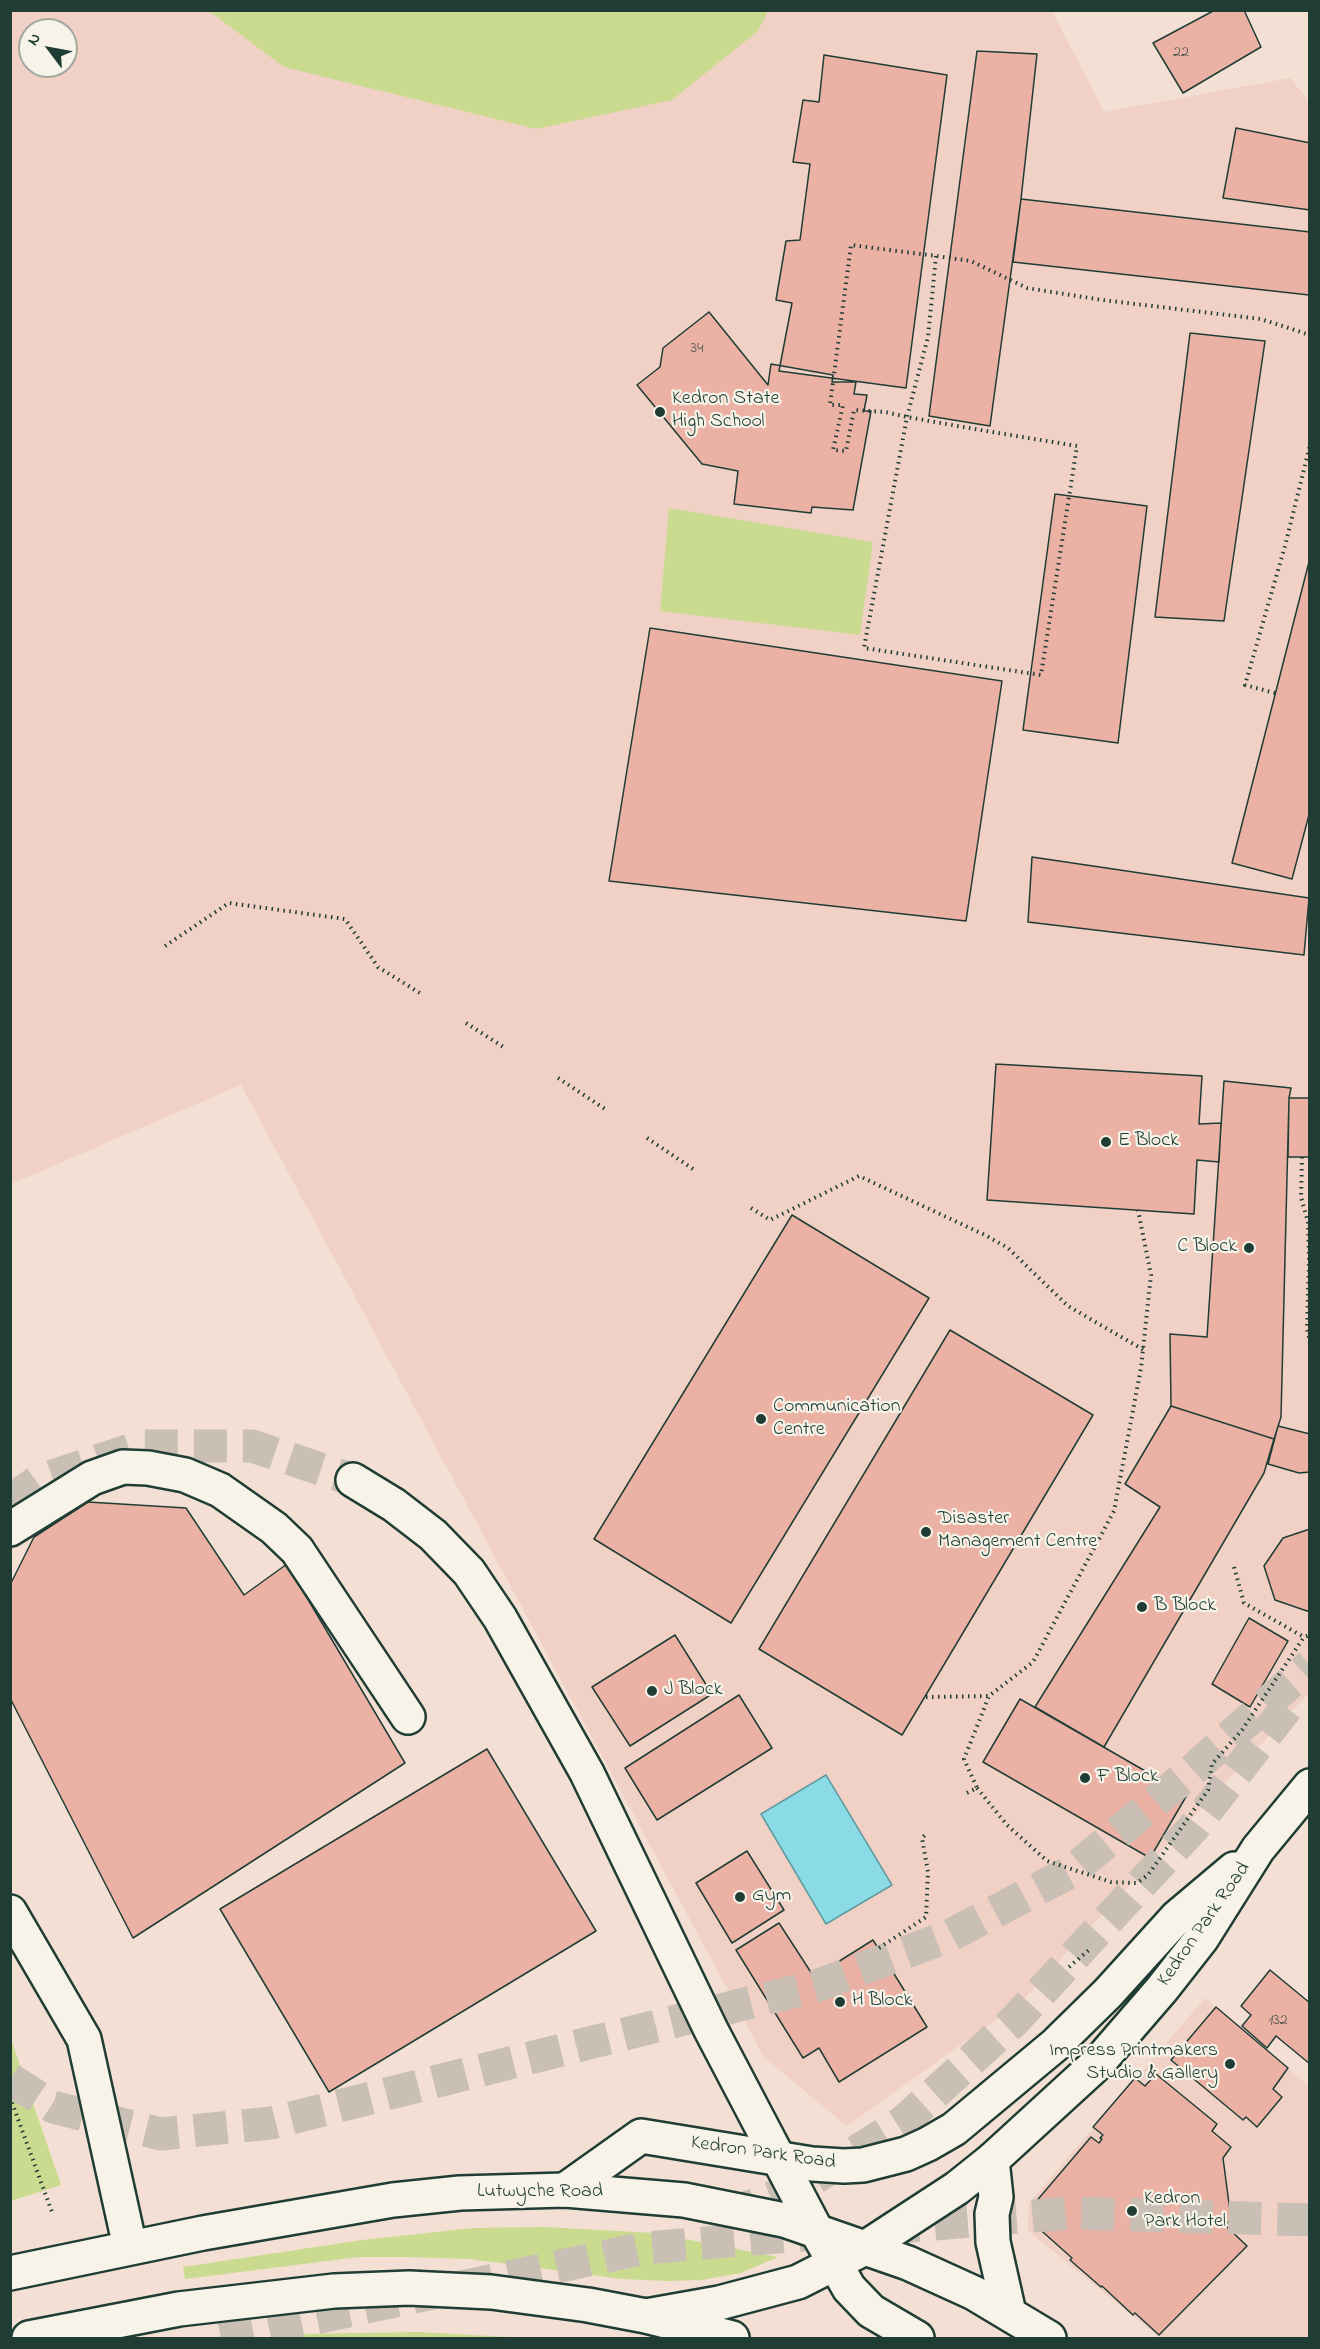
<!DOCTYPE html>
<html>
<head>
<meta charset="utf-8">
<style>
	body { margin:0 }
	#map { position:relative; width:1320px; height:2349px; overflow:hidden; background:#f3dfd4; font-family:"Indie Flower",sans-serif }
	canvas { display:block }
	.frame { position:absolute; inset:0; border:12px solid #1f3d34; pointer-events:none }
	.north { position:absolute; left:18px; top:18px; width:60px; height:60px; box-sizing:border-box; background:#f7f3e8; border:2px solid #a1aaa0; border-radius:50%; rotate:302deg; font-size:16px; font-weight:700; line-height:24px; text-align:center; color:#1f3d34 }
	.north::after { content:''; display:block; margin:auto; width:21px; height:27px; background:#1f3d34; clip-path:polygon(50% 0,100% 100%,50% 72%,0 100%) }
</style>
</head>
<body>
<div id="map">
<canvas width="1320" height="2349"></canvas>
<div class="frame"></div>
<div class="north">N</div>
</div>
<script>
const ctx = document.querySelector('canvas').getContext('2d');
ctx.lineJoin = 'round';
function fillPath(path, color) {
  ctx.fillStyle = color;
  ctx.fill(path, 'evenodd');
}
function toPath(rows) {
  const path = new Path2D();
  for (const r of rows) {
    path.moveTo(r[0], r[1]);
    for (let i = 2; i < r.length; i += 2) path.lineTo(r[i], r[i + 1]);
  }
  return path;
}
function strokePath(path, color, width, dash) {
  ctx.strokeStyle = color;
  ctx.lineWidth = width;
  ctx.lineCap = dash ? 'butt' : 'round';
  ctx.setLineDash(dash || []);
  ctx.stroke(path);
}
function drawText(font, color, halo, rows, align = 'center') {
  ctx.font = font + ' "Indie Flower",sans-serif';
  ctx.lineWidth = 4.5;
  ctx.setLineDash([]);
  ctx.textBaseline = 'middle';
  ctx.strokeStyle = halo;
  ctx.fillStyle = color;
  for (const [text, x, y, turn = 0] of rows) {
    ctx.save();
    ctx.translate(x, y);
    ctx.rotate((+turn || 0) * Math.PI / 180);
    ctx.textAlign = isNaN(turn) ? turn : align;
    if (halo) ctx.strokeText(text, 0, 0);
    ctx.fillText(text, 0, 0);
    ctx.restore();
  }
}
fillPath(toPath([
	[11,11,1052,11,1104,112,1290,78,1309,101,1309,1693,1022,2001,847,2126,764,2057,241,1085,11,1184],
	[30,30,66,30,66,66,30,66],
	[1205,1998,1309,2086,1309,2338,1160,2338,1028,2231,1029,2203]
]), '#f1d1c6');
fillPath(toPath([
	[209,11,768,11,758,31,672,100,536,129,284,67],
	[669,508,873,542,860,635,660,611],
	[11,2039,61,2185,11,2201,10,2201],
	[545,2227,654,2233,778,2257,741,2273,702,2280,667,2281,622,2279,469,2259,404,2257,359,2257,185,2279,183,2267,362,2240,473,2228],
	[419,2332,526,2338,266,2338,301,2334]
]), '#cadb8f');
const water = toPath([
	[826,1775,892,1885,826,1924,761,1814,826,1775]
]);
fillPath(water, '#8bdbe6');
strokePath(water, '#609c9f', 1.5);
const building = toPath([
	[1215,10,1244,10,1261,47,1183,93,1153,43,1215,10],
	[977,51,1037,54,1021,199,990,426,929,416,977,51],
	[824,55,947,75,906,388,779,371,792,303,776,300,786,241,800,240,810,164,793,162,803,100,819,102,824,55],
	[1236,128,1310,143,1310,210,1223,198,1236,128],
	[1021,199,1310,232,1309,295,1013,262,1021,199],
	[709,312,768,385,771,364,833,375,832,382,856,382,854,394,867,395,864,411,871,411,853,510,812,507,811,513,734,504,738,471,702,464,637,385,660,367,663,348,709,312],
	[1190,333,1265,341,1224,621,1155,617,1190,333],
	[1055,494,1147,506,1118,743,1023,730,1055,494],
	[1310,558,1310,811,1292,879,1232,863,1310,558],
	[650,628,1002,681,966,921,609,881,650,628],
	[1032,857,1309,898,1304,955,1028,922,1032,857],
	[996,1064,1202,1076,1199,1124,1221,1123,1219,1162,1197,1160,1194,1214,987,1200,996,1064],
	[1224,1081,1291,1088,1289,1098,1281,1417,1274,1439,1171,1406,1170,1334,1207,1337,1224,1081],
	[1289,1098,1310,1098,1310,1157,1288,1157,1289,1098],
	[792,1215,929,1298,731,1623,594,1539,792,1215],
	[950,1330,1093,1415,902,1735,759,1649,950,1330],
	[1171,1406,1274,1439,1264,1473,1104,1747,1035,1707,1160,1507,1125,1484,1171,1406],
	[1278,1426,1310,1434,1310,1472,1299,1473,1268,1464,1278,1426],
	[88,1502,186,1508,244,1595,287,1564,405,1763,133,1938,10,1698,10,1585,34,1537,88,1502],
	[1310,1529,1310,1610,1307,1611,1275,1600,1264,1566,1283,1538,1310,1529],
	[1249,1618,1288,1641,1250,1707,1212,1684,1249,1618],
	[675,1635,712,1694,630,1746,592,1687,675,1635],
	[739,1695,772,1748,657,1820,625,1768,739,1695],
	[1020,1699,1187,1795,1150,1858,983,1762,1020,1699],
	[487,1749,596,1931,329,2092,220,1909,487,1749],
	[747,1851,784,1910,732,1943,696,1883,747,1851],
	[779,1923,814,1977,873,1940,927,2027,839,2082,819,2048,803,2058,736,1950,779,1923],
	[1270,1970,1310,2003,1310,2064,1276,2036,1267,2048,1242,2026,1251,2015,1241,2006,1270,1970],
	[1216,2007,1288,2068,1273,2089,1282,2097,1257,2127,1246,2117,1243,2120,1171,2060,1216,2007],
	[1156,2074,1217,2124,1212,2131,1231,2147,1223,2158,1231,2219,1225,2225,1247,2246,1159,2335,1135,2313,1133,2315,1102,2286,1101,2287,1070,2260,1072,2258,1035,2225,1034,2204,1091,2137,1099,2143,1102,2139,1100,2138,1103,2135,1093,2127,1135,2078,1145,2086,1156,2074]
]);
fillPath(building, '#ebb1a5');
strokePath(building, '#1f3d34', 1.5);
strokePath(toPath([
	[10,1501,38,1481,142,1446,252,1446,353,1480],
	[10,2079,53,2107,161,2134,271,2123,816,1986,949,1936,1072,1871,1188,1774,1310,1665],
	[725,2216,802,2186,903,2122,1015,2020,1194,1827,1292,1701],
	[886,2228,1071,2213,1310,2220],
	[221,2338,645,2248,826,2233]
]), '#c9bfb4', 33, [33, 16]);
const minor = toPath([
	[10,1529,92,1478,123,1467,148,1468,185,1475,220,1490,274,1528,297,1550,408,1717],
	[10,1912,84,2039,130,2247]
]);
const major = toPath([
	[565,2190,641,2136,812,2164,844,2166,863,2165,906,2154,928,2144,954,2129,1055,2045,1108,1993,1177,1917,1234,1869],
	[646,2316,719,2303,798,2282,865,2248,957,2188,992,2160,1099,2062,1162,1989,1202,1938,1258,1849,1310,1786]
]);
const highway = toPath([
	[353,1480,394,1505,433,1535,469,1572,500,1618,587,1773,711,2030,816,2230,849,2288,871,2311,917,2338],
	[992,2160,996,2197,992,2214,993,2242,1009,2313],
	[10,2273,203,2233,393,2200,460,2193,565,2190,684,2200,784,2220,908,2263,974,2293,1049,2338],
	[29,2338,179,2309,334,2291,409,2288,491,2292,588,2305,646,2316,732,2338]
]);
strokePath(minor, '#1f3d34', 38);
strokePath(major, '#1f3d34', 38);
strokePath(highway, '#1f3d34', 38);
strokePath(toPath([
	[936,256,928,337,907,417,864,648,1041,675,1077,446,980,430,907,417,885,412,854,410,846,451,833,450,843,405,830,405,851,245,936,256,971,261,1027,288,1102,300,1261,319,1310,335],
	[1275,693,1245,685,1285,546,1310,445],
	[165,946,229,903,345,919,378,967,423,995],
	[466,1023,505,1048],
	[558,1078,605,1109],
	[647,1138,693,1169],
	[1302,1157,1301,1197,1308,1222,1309,1261,1307,1328,1310,1343],
	[751,1208,770,1220,859,1176,987,1236,1008,1248,1068,1306,1144,1350],
	[1234,1567,1244,1603,1304,1637],
	[926,1697,989,1696],
	[977,1788,1007,1825,1047,1861,1111,1882,1137,1883,1148,1875,1208,1790,1212,1764,1242,1730,1304,1637,1310,1635],
	[967,1793,977,1788,964,1759,989,1696,1033,1662,1114,1511,1141,1368,1151,1275,1138,1210],
	[879,1948,926,1917,928,1872,922,1838,927,1833],
	[1069,1967,1090,1949],
	[10,2097,53,2215]
]), '#1f3d34', 4, [1.5, 4.5]);
strokePath(minor, '#f7f3e8', 33);
strokePath(major, '#f7f3e8', 33);
strokePath(highway, '#f7f3e8', 33);
for (const [x, y, r, color] of [
	[660,412,6,"#1f3d34"],
	[1106,1142,6,"#1f3d34"],
	[1249,1248,6,"#1f3d34"],
	[761,1419,6,"#1f3d34"],
	[926,1532,6,"#1f3d34"],
	[1142,1607,6,"#1f3d34"],
	[652,1691,6,"#1f3d34"],
	[1085,1778,6,"#1f3d34"],
	[740,1897,6,"#1f3d34"],
	[840,2002,6,"#1f3d34"],
	[1230,2064,6,"#1f3d34"],
	[1132,2211,6,"#1f3d34"]
]) {
  const dot = new Path2D();
  dot.arc(x, y, r, 0, 2 * Math.PI);
  ctx.fillStyle = color;
  ctx.fill(dot);
  strokePath(dot, '#f7f3e8', 2);
}
drawText('16px', '#525a50', null, [
	["22",1181,53],
	["34",697,349],
	["132",1278,2021]
]);
drawText('20px', '#1f3d34', '#f7f3e8', [
	["Kedron State",672,400],
	["High School",672,423],
	["E Block",1118,1142],
	["C Block",1237,1248,"right"],
	["Communication",773,1408],
	["Centre",773,1431],
	["Disaster",938,1520],
	["Management Centre",938,1543],
	["B Block",1154,1607],
	["J Block",664,1691],
	["F Block",1097,1778],
	["Gym",752,1897],
	["H Block",852,2002],
	["Impress Printmakers",1218,2052,"right"],
	["Studio & Gallery",1218,2075,"right"],
	["Kedron",1144,2200],
	["Park Hotel",1144,2223]
], 'left');
drawText('20px', '#1f3d34', '#f7f3e8', [
	["Kedron Park Road",1205,1925,-55],
	["Kedron Park Road",763,2154,8],
	["Lutwyche Road",540,2193]
]);
</script>
</body>
</html>
